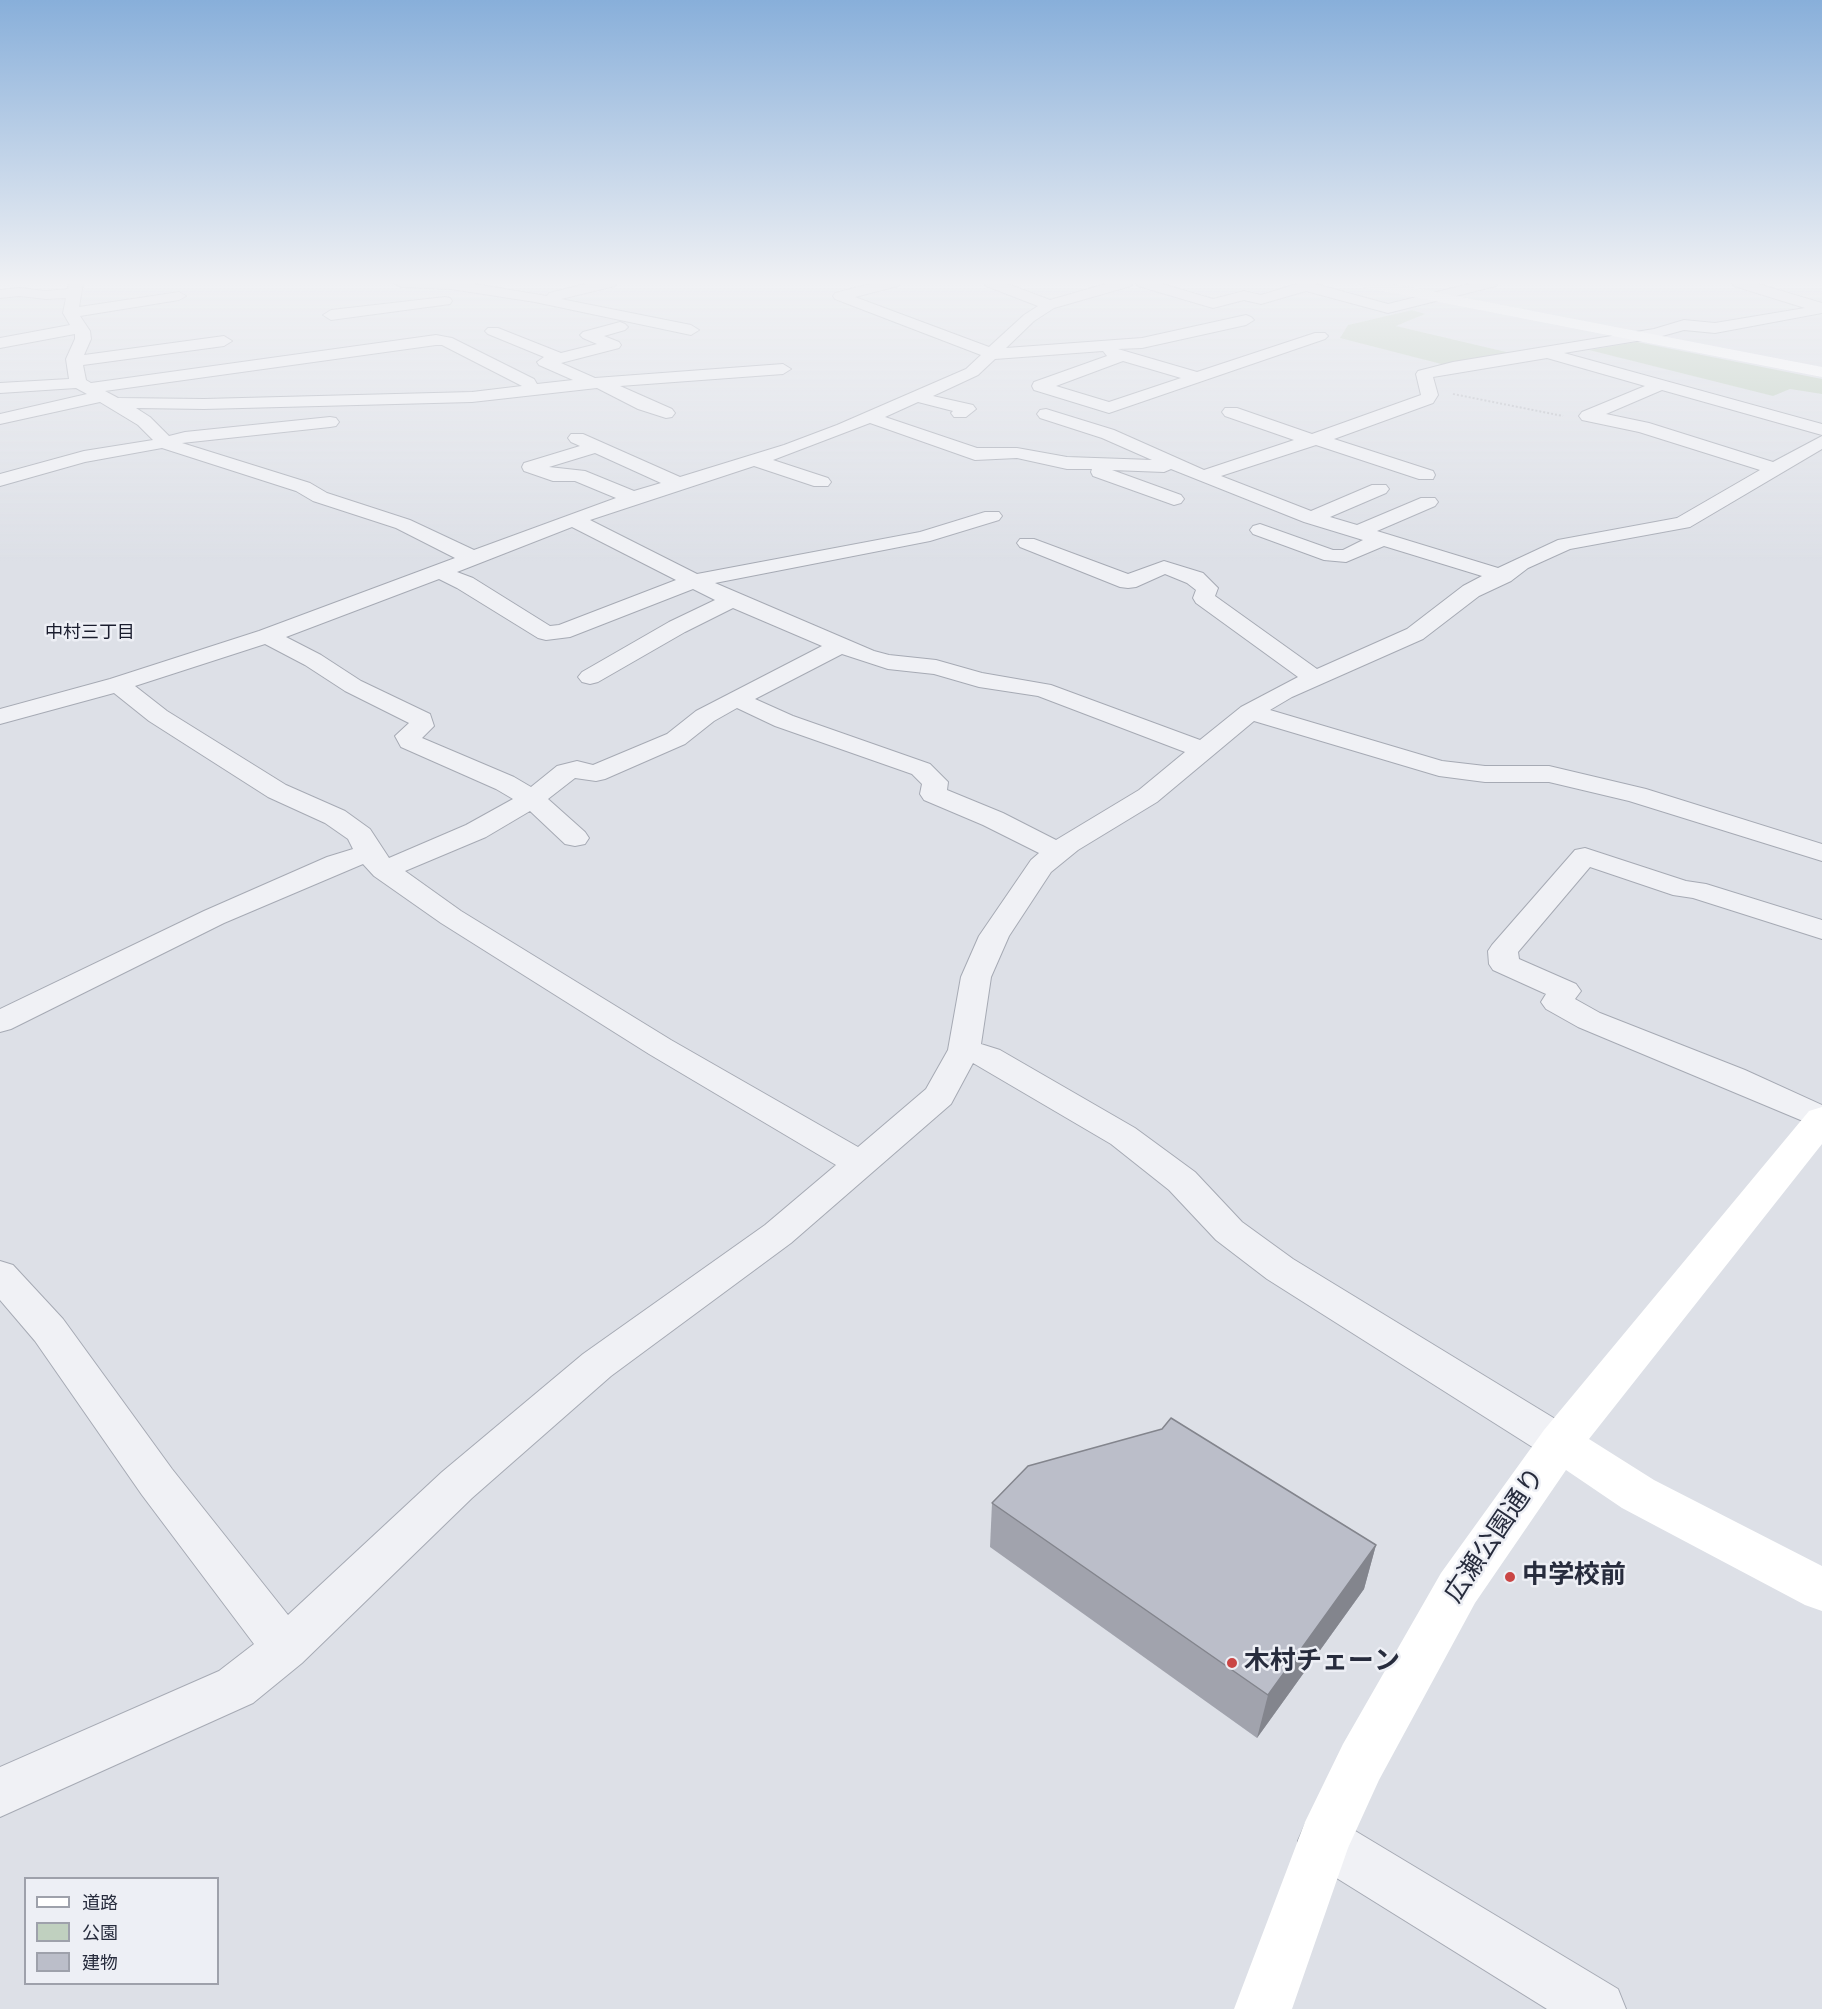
<!DOCTYPE html>
<html>
<head>
<meta charset="utf-8">
<style>
	body { margin:0 }
	#map { position:relative; width:1822px; height:2009px; overflow:hidden; background:#dde0e7; font-family:Jost,"Noto Sans JP",sans-serif }
	canvas { display:block }
	.legend { position:absolute; left:24px; top:1877px; width:195px; height:108px; box-sizing:border-box; background:#edeff5; border:2px solid #9ea1ab; margin:0; padding:8px 10px; list-style:none; font-size:18px; color:#272c3d }
	.legend li { display:flex; align-items:center; gap:12px; height:30px }
	.legend b { width:30px; border:2px solid #9ea1ab }
</style>
</head>
<body>
<div id="map">
<canvas width="1822" height="2009"></canvas>
<ul class="legend">
<li><b style="height:8px;background:#fff"></b>道路</li>
<li><b style="height:16px;background:#c0d0bf"></b>公園</li>
<li><b style="height:16px;background:#bbbec9"></b>建物</li>
</ul>
</div>
<script>
const ctx = document.querySelector('canvas').getContext('2d');
ctx.lineJoin = 'round';
function fillPath(path, color) {
  ctx.fillStyle = color;
  ctx.fill(path, 'evenodd');
}
function toPath(rows) {
  const path = new Path2D();
  for (const r of rows) {
    path.moveTo(r[0], r[1]);
    for (let i = 2; i < r.length; i += 2) path.lineTo(r[i], r[i + 1]);
  }
  return path;
}
function strokePath(path, color, width, dash) {
  ctx.strokeStyle = color;
  ctx.lineWidth = width;
  ctx.lineCap = dash ? 'butt' : 'round';
  ctx.setLineDash(dash || []);
  ctx.stroke(path);
}
function drawText(font, color, halo, rows, align = 'center') {
  ctx.font = font + ' Jost,"Noto Sans JP",sans-serif';
  ctx.lineWidth = 5;
  ctx.setLineDash([]);
  ctx.textBaseline = 'middle';
  ctx.strokeStyle = halo;
  ctx.fillStyle = color;
  for (const [text, x, y, turn = 0] of rows) {
    ctx.save();
    ctx.translate(x, y);
    ctx.rotate((+turn || 0) * Math.PI / 180);
    ctx.textAlign = isNaN(turn) ? turn : align;
    if (halo) ctx.strokeText(text, 0, 0);
    ctx.fillText(text, 0, 0);
    ctx.restore();
  }
}
fillPath(toPath([
	[1412,310,1425,314,1396,326,1519,355,1449,366,1340,338,1348,325],
	[1637,342,1822,379,1822,394,1790,389,1773,396,1589,350]
]), '#c0d0bf');
const street = toPath([
	[69,283,83,283,79,307,179,292,186,296,179,300,80,316,90,331,91,339,84,355,224,336,232,341,224,346,83,365,86,380,91,383,436,335,452,338,534,379,537,384,573,380,539,365,537,362,544,357,488,334,485,331,488,328,498,328,561,353,597,344,583,338,580,335,583,332,620,322,625,324,628,327,625,330,604,336,619,342,621,345,619,348,561,363,595,378,783,364,791,369,783,374,620,386,672,409,675,413,672,417,666,418,638,409,597,388,472,402,204,409,136,408,150,417,169,436,185,432,330,417,336,418,339,422,336,426,330,427,182,443,310,483,327,493,410,520,474,550,616,498,575,481,553,481,524,471,522,467,524,463,580,446,571,442,568,438,571,434,583,434,680,477,784,445,837,425,966,369,981,355,835,299,833,296,835,293,874,283,900,283,898,286,855,297,989,347,1024,315,1038,306,986,286,984,283,1005,283,1050,300,1109,283,1133,283,1131,286,1054,308,1034,321,1006,348,1142,338,1246,315,1251,317,1254,320,1246,325,1142,348,1118,349,1197,372,1315,333,1325,333,1328,336,1325,339,1109,413,1034,390,1032,386,1034,382,1107,356,1103,351,995,359,978,375,933,396,973,405,976,409,966,417,954,417,951,413,953,411,918,402,885,417,977,448,1017,448,1067,457,1152,460,1102,438,1040,418,1037,414,1040,410,1046,409,1114,430,1204,470,1294,440,1225,416,1222,412,1225,408,1237,408,1312,434,1421,395,1416,374,1418,371,1453,362,1654,329,1684,320,1715,323,1805,308,1734,286,1732,283,1755,283,1822,303,1822,313,1715,333,1684,330,1655,338,1564,353,1822,424,1822,435,1662,390,1606,414,1649,423,1773,462,1822,436,1822,449,1690,527,1570,549,1528,568,1511,581,1479,596,1423,639,1292,697,1270,710,1442,761,1485,766,1549,766,1646,789,1822,844,1822,861,1629,801,1549,782,1485,782,1439,776,1254,721,1157,802,1078,850,1051,872,1009,936,991,977,981,1044,1000,1050,1135,1128,1195,1172,1242,1222,1293,1259,1575,1431,1581,1443,1575,1455,1560,1460,1545,1455,1267,1279,1216,1240,1169,1190,1111,1144,973,1063,951,1104,791,1243,611,1376,472,1498,302,1663,253,1703,0,1817,0,1767,219,1671,254,1644,142,1495,35,1341,0,1300,0,1261,13,1265,63,1319,172,1469,288,1615,442,1472,583,1354,765,1225,836,1165,649,1054,441,923,374,876,363,864,224,923,11,1029,0,1032,0,1009,204,911,327,857,353,849,348,839,325,823,268,797,149,721,114,693,0,724,0,709,110,679,259,631,455,558,396,528,313,501,296,491,162,448,85,462,0,486,0,474,84,451,153,440,138,425,100,402,0,424,0,414,87,394,76,388,0,393,0,383,69,379,66,359,75,339,75,334,0,348,0,338,70,325,63,313,66,298,46,299,19,296,0,298,0,290,19,288,46,291,68,289,69,283],
	[436,345,442,345,522,386,472,392,204,399,118,398,105,391,436,345],
	[1547,358,1645,386,1582,412,1579,416,1582,420,1639,432,1760,470,1677,518,1558,540,1498,568,1377,531,1435,506,1438,502,1435,498,1421,498,1357,525,1330,517,1386,493,1389,489,1386,485,1372,485,1311,511,1221,476,1316,445,1419,479,1433,479,1435,475,1433,471,1334,439,1433,403,1438,395,1433,377,1547,358],
	[1123,361,1181,378,1109,402,1056,386,1123,361],
	[870,423,975,460,1017,458,1067,469,1092,469,1091,472,1093,476,1174,505,1181,503,1184,499,1181,495,1112,470,1164,472,1171,469,1304,522,1363,540,1343,550,1333,550,1260,524,1253,526,1250,530,1253,534,1324,560,1346,562,1384,546,1482,576,1463,586,1407,629,1317,669,1215,596,1218,588,1203,573,1164,561,1128,574,1034,539,1020,539,1017,543,1020,547,1120,587,1128,588,1136,587,1165,574,1187,583,1196,590,1193,598,1196,603,1298,677,1241,707,1200,740,1051,685,982,673,936,660,889,655,874,651,715,583,930,541,999,520,1002,516,999,512,985,512,920,532,697,574,590,520,754,466,814,486,828,486,831,482,828,478,773,460,870,423],
	[595,453,661,483,634,491,585,471,549,467,595,453],
	[572,527,676,580,559,625,550,626,473,578,457,572,572,527],
	[439,579,457,588,538,638,546,640,570,637,693,589,715,600,669,622,582,672,578,677,582,682,590,684,598,682,685,632,733,608,822,646,696,711,667,734,593,765,577,761,557,766,531,787,514,777,422,738,434,726,430,714,361,681,321,655,286,637,439,579],
	[265,644,305,665,345,691,409,723,395,736,401,747,496,789,513,799,466,825,389,858,370,829,345,811,286,785,167,711,135,686,265,644],
	[842,654,888,669,934,674,979,687,1038,696,1185,752,1139,790,1056,840,1003,813,947,790,948,782,930,764,793,716,755,699,842,654],
	[737,708,775,726,912,774,922,784,920,794,924,800,983,825,1039,853,1031,860,979,936,961,977,948,1050,926,1089,858,1147,671,1040,461,911,405,871,486,837,530,811,565,844,575,846,585,844,589,838,585,832,548,799,575,778,596,781,605,779,685,744,714,721,737,708],
	[394,283,468,283,547,296,549,293,590,283,617,283,615,286,561,299,691,325,699,330,691,335,535,302,451,289,401,287,394,283],
	[1136,283,1159,283,1213,299,1244,291,1261,295,1300,283,1312,283,1388,304,1473,283,1498,283,1496,286,1388,313,1306,291,1261,304,1244,300,1213,308,1138,286,1136,283],
	[445,297,450,298,452,301,450,304,331,320,323,315,331,310,445,297],
	[1585,848,1686,881,1706,884,1822,920,1822,939,1693,898,1673,895,1590,867,1518,952,1519,959,1576,984,1581,991,1575,999,1600,1013,1745,1070,1822,1105,1822,1129,1578,1027,1546,1009,1541,1002,1546,994,1493,970,1489,964,1488,951,1492,945,1575,850,1585,848],
	[1324,1815,1342,1823,1618,1989,1626,2009,1547,2009,1306,1859,1298,1841,1306,1823,1324,1815]
]);
strokePath(street, '#a6aab4', 2);
strokePath(toPath([
	[1453,394,1563,416]
]), '#bcbec5', 2, [2, 2]);
fillPath(street, '#f0f1f5');
fillPath(toPath([
	[1356,283,1388,283,1822,367,1822,377,1363,287,1356,283],
	[1822,1107,1822,1144,1589,1439,1654,1480,1822,1566,1822,1611,1805,1605,1622,1508,1566,1470,1475,1603,1379,1780,1348,1848,1292,2009,1234,2009,1305,1822,1343,1744,1441,1573,1544,1430,1809,1111,1822,1107]
]), '#fff');
fillPath(toPath([
	[992,1503,1376,1545,1364,1589,1257,1738,990,1547]
]), '#a1a3ad');
fillPath(toPath([
	[1376,1545,1364,1589,1257,1738,1268,1695]
]), '#83858d');
const building = toPath([
	[1171,1418,1376,1545,1268,1695,992,1503,1028,1466,1162,1429,1171,1418]
]);
fillPath(building, '#bbbec9');
strokePath(building, '#83858d', 1.5);
const sky = ctx.createLinearGradient(0, 0, 0, 565);
sky.addColorStop(0, '#88afda');
sky.addColorStop(0.5, '#f0f1f4');
sky.addColorStop(1, '#f0f1f400');
ctx.fillStyle = sky;
ctx.fillRect(0, 0, 1822, 565);
for (const [x, y, r, color] of [
	[1510,1577,6,"#ca4645"],
	[1232,1663,6,"#ca4645"]
]) {
  const dot = new Path2D();
  dot.arc(x, y, r, 0, 2 * Math.PI);
  ctx.fillStyle = color;
  ctx.fill(dot);
  strokePath(dot, '#edeff5', 2);
}
drawText('18px', '#1a1d2e', '#edeff5', [
	["中村三丁目",90,634]
]);
drawText('26px', '#272c3d', '#edeff5', [
	["広瀬公園通り",1496,1536,-56]
]);
drawText('bold 26px', '#272c3d', '#edeff5', [
	["中学校前",1522,1577],
	["木村チェーン",1244,1663]
], 'left');
</script>
</body>
</html>
